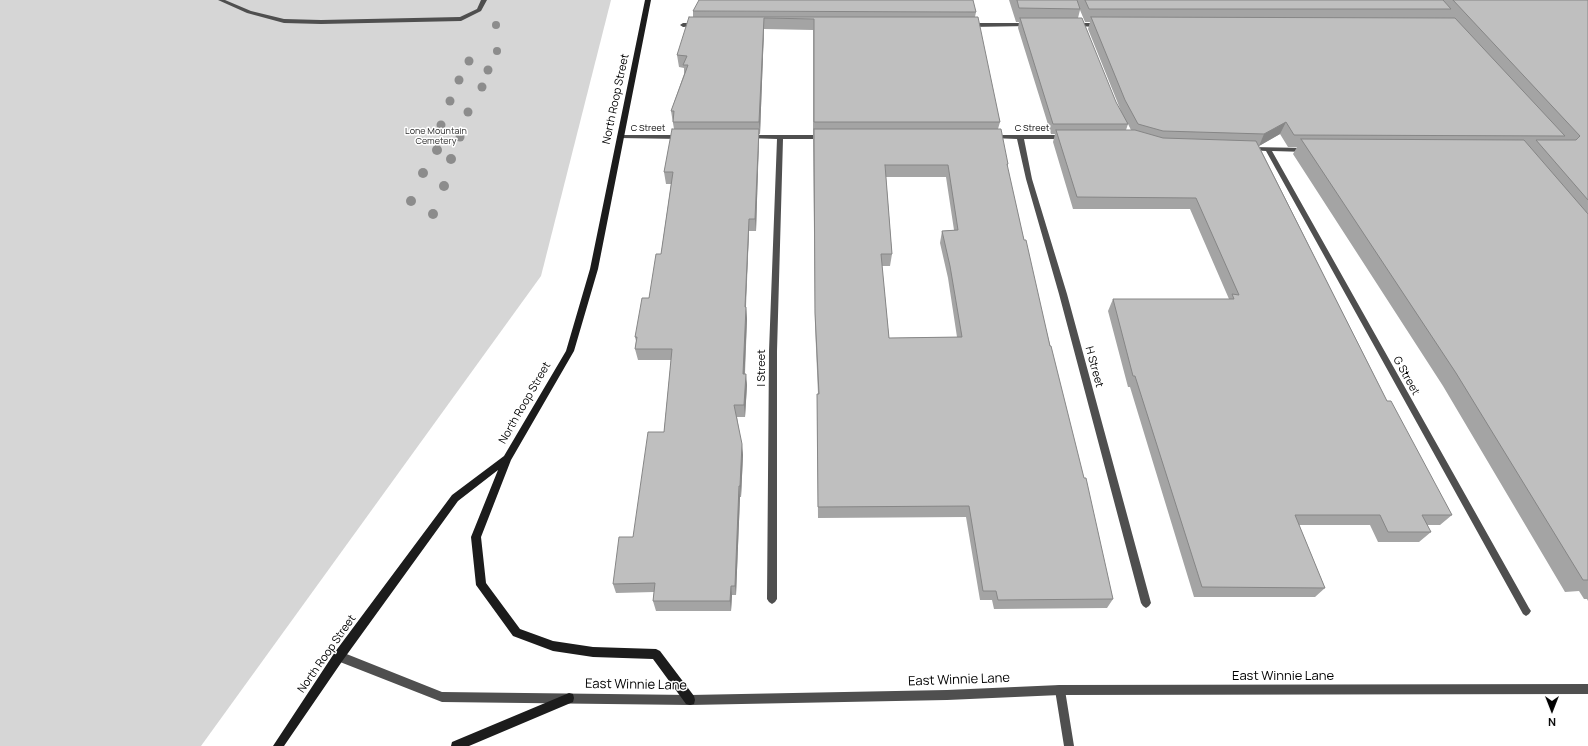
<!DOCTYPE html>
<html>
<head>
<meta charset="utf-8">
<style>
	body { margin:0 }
	#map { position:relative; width:1588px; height:746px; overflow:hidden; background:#fff; font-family:Manrope,sans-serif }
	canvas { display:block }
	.north { position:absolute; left:1532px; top:690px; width:40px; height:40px; -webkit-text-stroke:3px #fff; paint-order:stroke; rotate:180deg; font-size:11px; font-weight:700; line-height:16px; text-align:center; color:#000 }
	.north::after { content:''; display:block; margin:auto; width:14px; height:18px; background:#000; clip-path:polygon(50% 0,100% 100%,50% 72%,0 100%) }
</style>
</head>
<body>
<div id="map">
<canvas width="1588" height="746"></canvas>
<div class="north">N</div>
</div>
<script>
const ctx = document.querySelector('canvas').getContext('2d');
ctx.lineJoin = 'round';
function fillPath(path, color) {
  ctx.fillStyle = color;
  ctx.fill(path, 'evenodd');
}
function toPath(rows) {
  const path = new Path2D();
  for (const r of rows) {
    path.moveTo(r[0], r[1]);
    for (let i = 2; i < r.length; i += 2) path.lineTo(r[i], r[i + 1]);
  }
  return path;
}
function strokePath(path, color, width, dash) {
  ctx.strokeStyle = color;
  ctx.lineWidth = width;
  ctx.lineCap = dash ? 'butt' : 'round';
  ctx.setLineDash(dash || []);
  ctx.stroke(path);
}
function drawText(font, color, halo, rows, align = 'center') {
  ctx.font = font + ' Manrope,sans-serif';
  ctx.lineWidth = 3;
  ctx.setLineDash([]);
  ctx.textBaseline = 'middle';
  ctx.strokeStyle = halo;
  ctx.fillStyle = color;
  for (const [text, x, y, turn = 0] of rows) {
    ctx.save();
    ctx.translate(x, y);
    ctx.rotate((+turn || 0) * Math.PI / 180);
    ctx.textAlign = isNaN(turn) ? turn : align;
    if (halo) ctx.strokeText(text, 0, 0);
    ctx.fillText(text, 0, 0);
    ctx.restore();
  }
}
fillPath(toPath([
	[0,0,611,0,541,276,201,746,0,746]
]), '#d6d6d6');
fillPath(toPath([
	[218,0,225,0,251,11,284,19,321,20,460,17,477,9,481,0,487,0,481,11,461,21,321,24,284,23,247,13,218,0]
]), '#4f4f4f');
fillPath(toPath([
	[696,23,698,24,698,26,683,27,680,25,683,23,696,23],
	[1028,23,1030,24,1030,26,970,27,967,25,970,23,1028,23],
	[1074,23,1100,23,1103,25,1100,27,1072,26,1072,24,1074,23],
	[620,135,681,135,684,137,681,139,618,138,617,137,620,135],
	[749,135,823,135,826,137,823,139,783,139,777,351,777,599,775,602,772,604,769,602,767,599,769,351,777,139,747,138,746,137,749,135],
	[993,135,1065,135,1068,137,1065,139,1024,139,1032,179,1067,294,1151,603,1149,606,1146,608,1143,606,1141,603,1059,294,1026,179,1017,139,991,138,990,137,993,135],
	[1251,147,1306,148,1309,150,1306,152,1272,151,1529,608,1531,611,1529,614,1526,616,1523,614,1266,151,1249,150,1248,149,1251,147],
	[1060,685,1064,686,1065,690,1074,746,1064,746,1055,690,1056,686,1060,685]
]), '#4f4f4f');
fillPath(toPath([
	[339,651,442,692,690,695,947,690,1060,685,1588,684,1588,694,1060,695,947,700,690,705,442,702,335,660,334,656,335,652,339,651]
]), '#4f4f4f');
fillPath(toPath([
	[645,0,651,0,598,269,574,351,511,460,481,537,486,583,520,629,553,641,593,647,656,649,660,651,694,696,695,700,694,704,690,705,686,704,653,659,593,657,553,651,513,636,476,585,471,537,498,470,458,501,343,660,284,746,273,746,335,652,452,495,504,456,566,351,590,269,645,0],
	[569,693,573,694,574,698,573,702,469,746,451,746,452,742,569,693]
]), '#1c1c1c');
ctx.fillStyle = '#8c8c8c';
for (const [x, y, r] of [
	[496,25,4],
	[497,51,4],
	[469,61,4.5],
	[488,70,4.5],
	[459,80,4.5],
	[482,87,4.5],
	[450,101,4.5],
	[468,112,4.5],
	[441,125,4.5],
	[460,137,4.5],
	[437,150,5],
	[451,159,5],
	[423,173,5],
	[444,186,5],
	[411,201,5],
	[433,214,5]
]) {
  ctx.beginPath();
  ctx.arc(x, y, r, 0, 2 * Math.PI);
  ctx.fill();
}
fillPath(toPath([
	[1009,0,1588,0,1588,601,1587,599,1584,599,1579,591,1565,592,1443,386,1293,154,1297,147,1288,147,1280,134,1259,146,1387,401,1452,515,1440,525,1427,525,1431,532,1419,542,1378,542,1370,525,1299,525,1325,588,1315,597,1194,597,1130,387,1128,387,1108,311,1113,299,1229,299,1190,209,1073,209,1053,142,1055,134,1051,134,1018,28,1019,22,1016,22],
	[1080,10,1085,22,1090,22,1088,29,1121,111,1116,102,1078,18],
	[1128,124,1131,130,1126,130],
	[693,11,976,12,975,17,1000,122,998,129,1008,164,1007,168,1024,240,1113,599,1107,608,994,609,992,600,980,600,966,517,818,518,817,405,817,394,818,394,815,325,813,141,813,30,764,29,760,134,759,134,756,231,749,231,746,307,747,319,745,374,747,385,745,417,737,417,743,455,741,497,740,497,736,595,732,595,731,611,656,611,653,601,654,592,616,593,613,584,633,537,664,432,671,360,638,360,635,349,636,341,635,337,649,298,661,254,671,184,666,184,664,172,674,129,671,111,684,74,684,68,679,67,677,55,693,17],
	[886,177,946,177,954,230,942,231,940,243,948,278,957,337,889,338,882,266,890,266,892,254]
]), '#a4a4a4');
fillPath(toPath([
	[764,18,764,29,760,134,759,122],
	[1286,122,1280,134,1259,146,1264,134],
	[759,129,759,140,756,231,755,219],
	[749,219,749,231,745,319,745,307],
	[746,307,747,319,744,385,743,374],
	[746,374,747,385,745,417,744,405],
	[742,444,743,455,741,497,740,486],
	[739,486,740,497,736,595,735,586],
	[731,586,732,595,731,611,730,601]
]), '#868686');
const building = toPath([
	[699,0,973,0,976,12,693,11,699,0],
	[1017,0,1077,0,1080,9,1019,8,1017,0],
	[1085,0,1443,0,1451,9,1089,9,1085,0],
	[1453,0,1588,0,1588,200,1536,140,1576,140,1580,136,1453,0],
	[689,17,978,17,1000,122,814,122,814,19,764,18,759,122,673,122,674,111,671,111,688,65,683,65,687,56,677,55,689,17],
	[1091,17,1455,18,1565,136,1294,135,1286,122,1264,134,1163,131,1138,124,1125,100,1091,17],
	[1020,18,1082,18,1116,102,1128,124,1053,124,1020,18],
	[672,129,759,129,755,219,749,219,745,307,746,307,743,374,746,374,744,405,734,405,742,444,740,486,739,486,735,586,731,586,730,601,653,601,655,583,613,584,619,537,633,537,648,432,664,432,672,349,635,349,637,337,635,337,642,298,649,298,656,254,661,254,673,172,664,172,672,129],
	[814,129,1001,129,1008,164,1007,164,1024,240,1026,240,1050,346,1051,346,1084,478,1086,478,1113,599,998,600,996,591,983,591,969,506,818,507,817,394,819,394,815,313,814,129],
	[885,165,948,165,958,230,942,231,950,266,962,337,889,338,881,254,892,254,885,165],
	[1056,130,1135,130,1163,138,1256,141,1387,401,1391,401,1452,515,1422,515,1431,532,1388,532,1380,515,1295,515,1325,588,1202,587,1135,376,1133,376,1113,299,1234,299,1232,294,1239,295,1196,198,1077,197,1056,130],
	[1301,139,1524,140,1588,214,1588,580,1583,580,1456,373,1301,139]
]);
fillPath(building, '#bfbfbf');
strokePath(building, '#868686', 1);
drawText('9px', '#000', '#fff', [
	["C Street",648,128],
	["C Street",1032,128]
]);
drawText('9px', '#2d2d2d', '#fff', [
	["Lone Mountain",436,131],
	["Cemetery",436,141]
]);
drawText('11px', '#000', '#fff', [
	["North Roop Street",616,99,-78],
	["H Street",1094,367,75],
	["I Street",762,368,-90],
	["G Street",1406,376,61],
	["North Roop Street",525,403,-60],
	["North Roop Street",327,654,-55]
]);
drawText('13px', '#000', '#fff', [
	["East Winnie Lane",1283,676],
	["East Winnie Lane",959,680,-2],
	["East Winnie Lane",636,685,1]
]);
</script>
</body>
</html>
